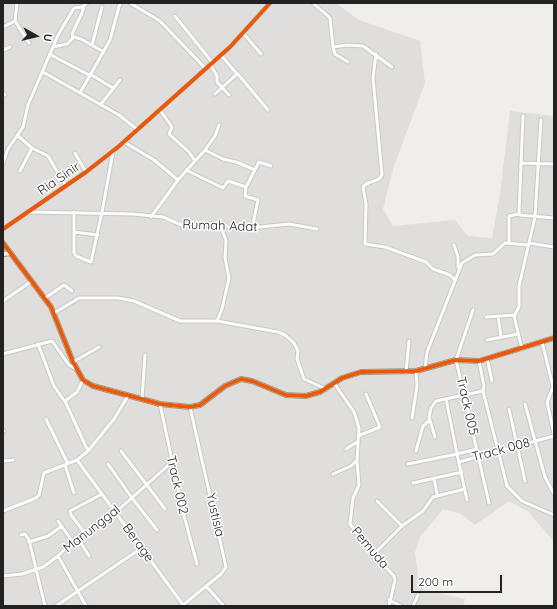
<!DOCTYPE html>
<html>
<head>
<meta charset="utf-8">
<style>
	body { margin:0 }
	#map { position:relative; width:557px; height:609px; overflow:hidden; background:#f0eeeb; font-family:Quicksand,sans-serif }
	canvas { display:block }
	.frame { position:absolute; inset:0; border:4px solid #222; pointer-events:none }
	.north { position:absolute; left:16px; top:16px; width:40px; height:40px; -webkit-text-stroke:3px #fff; paint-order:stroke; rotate:98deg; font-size:11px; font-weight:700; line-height:16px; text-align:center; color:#222 }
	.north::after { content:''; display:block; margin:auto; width:14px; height:18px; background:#222; clip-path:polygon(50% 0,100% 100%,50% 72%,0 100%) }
	.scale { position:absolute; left:411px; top:575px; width:91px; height:18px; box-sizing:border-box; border:2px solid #222; border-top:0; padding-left:5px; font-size:12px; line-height:14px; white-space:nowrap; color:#222; -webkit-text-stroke:3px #fff; paint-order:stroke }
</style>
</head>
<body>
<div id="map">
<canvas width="557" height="609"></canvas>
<div class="frame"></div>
<div class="north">U</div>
<div class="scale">200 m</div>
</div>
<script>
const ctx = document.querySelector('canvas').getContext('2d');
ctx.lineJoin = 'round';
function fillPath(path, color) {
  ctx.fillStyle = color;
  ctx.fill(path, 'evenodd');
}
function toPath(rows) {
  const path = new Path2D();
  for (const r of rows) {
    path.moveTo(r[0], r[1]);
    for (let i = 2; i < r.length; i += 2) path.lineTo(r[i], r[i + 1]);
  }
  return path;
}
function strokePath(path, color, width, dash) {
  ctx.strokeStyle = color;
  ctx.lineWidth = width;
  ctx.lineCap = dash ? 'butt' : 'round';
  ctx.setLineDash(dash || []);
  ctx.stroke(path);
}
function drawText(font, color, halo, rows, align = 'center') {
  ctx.font = font + ' Quicksand,sans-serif';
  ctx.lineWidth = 3;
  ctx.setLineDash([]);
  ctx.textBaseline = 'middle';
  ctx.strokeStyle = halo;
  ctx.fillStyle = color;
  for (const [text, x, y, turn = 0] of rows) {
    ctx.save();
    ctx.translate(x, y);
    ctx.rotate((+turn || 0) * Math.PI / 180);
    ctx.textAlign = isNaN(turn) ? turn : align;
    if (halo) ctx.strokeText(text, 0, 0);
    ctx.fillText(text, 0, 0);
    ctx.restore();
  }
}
fillPath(toPath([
	[3,3,336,3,359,20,420,41,425,83,394,166,383,209,393,226,455,220,468,236,492,238,500,194,510,111,554,116,554,542,528,511,509,501,475,525,460,513,443,509,420,537,415,552,418,575,424,590,465,599,463,606,3,606]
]), '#dfdedc');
const street = toPath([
	[130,3,160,21,205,68],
	[313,3,330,18,333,47,335,54,348,62],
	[175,16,212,62],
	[15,21,29,43],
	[3,27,15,21,17,3],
	[243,33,261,54],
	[73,38,72,34,82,13,84,6],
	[92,45,102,7],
	[53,47,67,44,74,37,81,39,104,52],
	[333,47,347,45,363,46,392,67],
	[3,50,10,47],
	[376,54,373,78,382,175,379,179,366,184,363,187,366,204,365,244,385,247,426,262,433,269,450,275,454,279],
	[51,55,89,75],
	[210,64,217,76,217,82,229,95],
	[43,72,119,115,138,130],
	[237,73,268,110],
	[90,74,113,88],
	[3,93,5,95],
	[80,93,110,40,120,3],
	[215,94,237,74,221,55],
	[101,104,120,80],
	[160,110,172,127,169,134,189,152,195,161],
	[523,116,519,213,520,215,554,218],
	[17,135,32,148,48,156,66,186],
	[124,142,154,160,178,180],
	[205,150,223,159,236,162,255,170],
	[75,153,86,172],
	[3,163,8,149,23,127,28,105,58,35,74,8,82,7,87,3],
	[521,163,554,164],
	[186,170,223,188,228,181,246,187],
	[20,171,32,148],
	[28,212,133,214,163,217,184,226,219,223,232,228,241,229,289,224,317,229],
	[74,212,74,253,76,256,91,262,102,212,113,152],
	[151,217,178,180,205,150,215,136,219,125],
	[3,229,86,172,118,147,230,47,270,3],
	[252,229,258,200,245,196,246,187,259,162,271,166],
	[74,232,98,235],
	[509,243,509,216,519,214],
	[529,243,554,247],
	[454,245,458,257,458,267],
	[45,298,64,285,72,291],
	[3,301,32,281],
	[473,310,456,360,489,503],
	[54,313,79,298,118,298,134,301,180,321,217,321,222,309,229,278,225,258,226,240,219,223],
	[498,316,501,337],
	[486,317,515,315],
	[217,321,278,332,285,335,294,343,298,351,297,359,304,379,326,389],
	[487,340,518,334],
	[542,342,553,387,547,402,554,434],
	[38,344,54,386,65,402],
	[522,349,514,316,519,307,519,286,535,217,541,120],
	[3,354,52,341,69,365,76,369],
	[487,358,492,381],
	[479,361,484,386,483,391],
	[73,362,99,347],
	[425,369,427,352,462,263,475,255,493,254,505,243,529,245],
	[406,372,409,341],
	[83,380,77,392,65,401,88,451],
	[334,383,354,412,359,428,357,460,359,485,353,498,350,524,367,547,394,576,395,580,389,606],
	[142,399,145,355],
	[446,399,457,454,477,449],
	[160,404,183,512,197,564],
	[525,404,545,477,554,494],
	[509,409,525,481],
	[412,418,417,386,416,371],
	[46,419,68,464],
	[3,432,4,431],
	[358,436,380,427,366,394],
	[435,437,429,417,431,408,436,401,483,391,507,486,522,501,554,515],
	[346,449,357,442],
	[121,451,165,509],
	[416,451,423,426,430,420],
	[77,460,184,606],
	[3,461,13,460],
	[459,462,554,436],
	[108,464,132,498,157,530],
	[408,464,457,454,467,500],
	[65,465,74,493],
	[333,474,351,466,357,460],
	[434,478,437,494],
	[413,483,462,472],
	[377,501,402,526],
	[3,511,36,498,39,495,44,473,77,460,88,451,114,419,128,396],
	[58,521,72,541],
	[84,532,71,515,70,511,102,494],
	[21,535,25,534,29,540,45,606],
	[77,537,89,556],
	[29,542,48,536,62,526],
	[374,554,402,526,423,511,433,497,465,489],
	[58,556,86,606],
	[3,576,22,574,43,567,58,556,77,537,116,512,172,462],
	[206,586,223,605],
	[389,600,401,606],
	[183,605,221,574,226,567,190,407],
	[56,606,143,547],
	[413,606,418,595]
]);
const secondary = toPath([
	[3,243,51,307,73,362,83,380,93,386,160,404,190,407,200,405,225,386,241,379,252,381,286,395,306,396,320,392,342,378,361,372,416,371,456,360,479,361,554,338],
	[3,254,11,253]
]);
strokePath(street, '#c9c8c7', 5);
strokePath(secondary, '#999a82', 6);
strokePath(street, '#fdfcfc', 3);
strokePath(secondary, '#f4f4ed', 4);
strokePath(toPath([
	[3,229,86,172,118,147,230,47,270,3],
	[3,243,51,307,73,362,83,380,93,386,160,404,190,407,200,405,225,386,241,379,252,381,286,395,306,396,320,392,342,378,361,372,416,371,456,360,479,361,554,338]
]), '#e8590c', 4);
drawText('13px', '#222', '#fff', [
	["Ria Sinir",59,179,-34],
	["Rumah Adat",220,226,2],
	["Track 005",467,406,77],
	["Track 008",501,450,-15],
	["Track 002",177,485,77],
	["Yustisia",215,515,77],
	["Manunggal",92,529,-38],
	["Berage",138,543,54],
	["Pemuda",370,548,50]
]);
</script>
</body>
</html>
